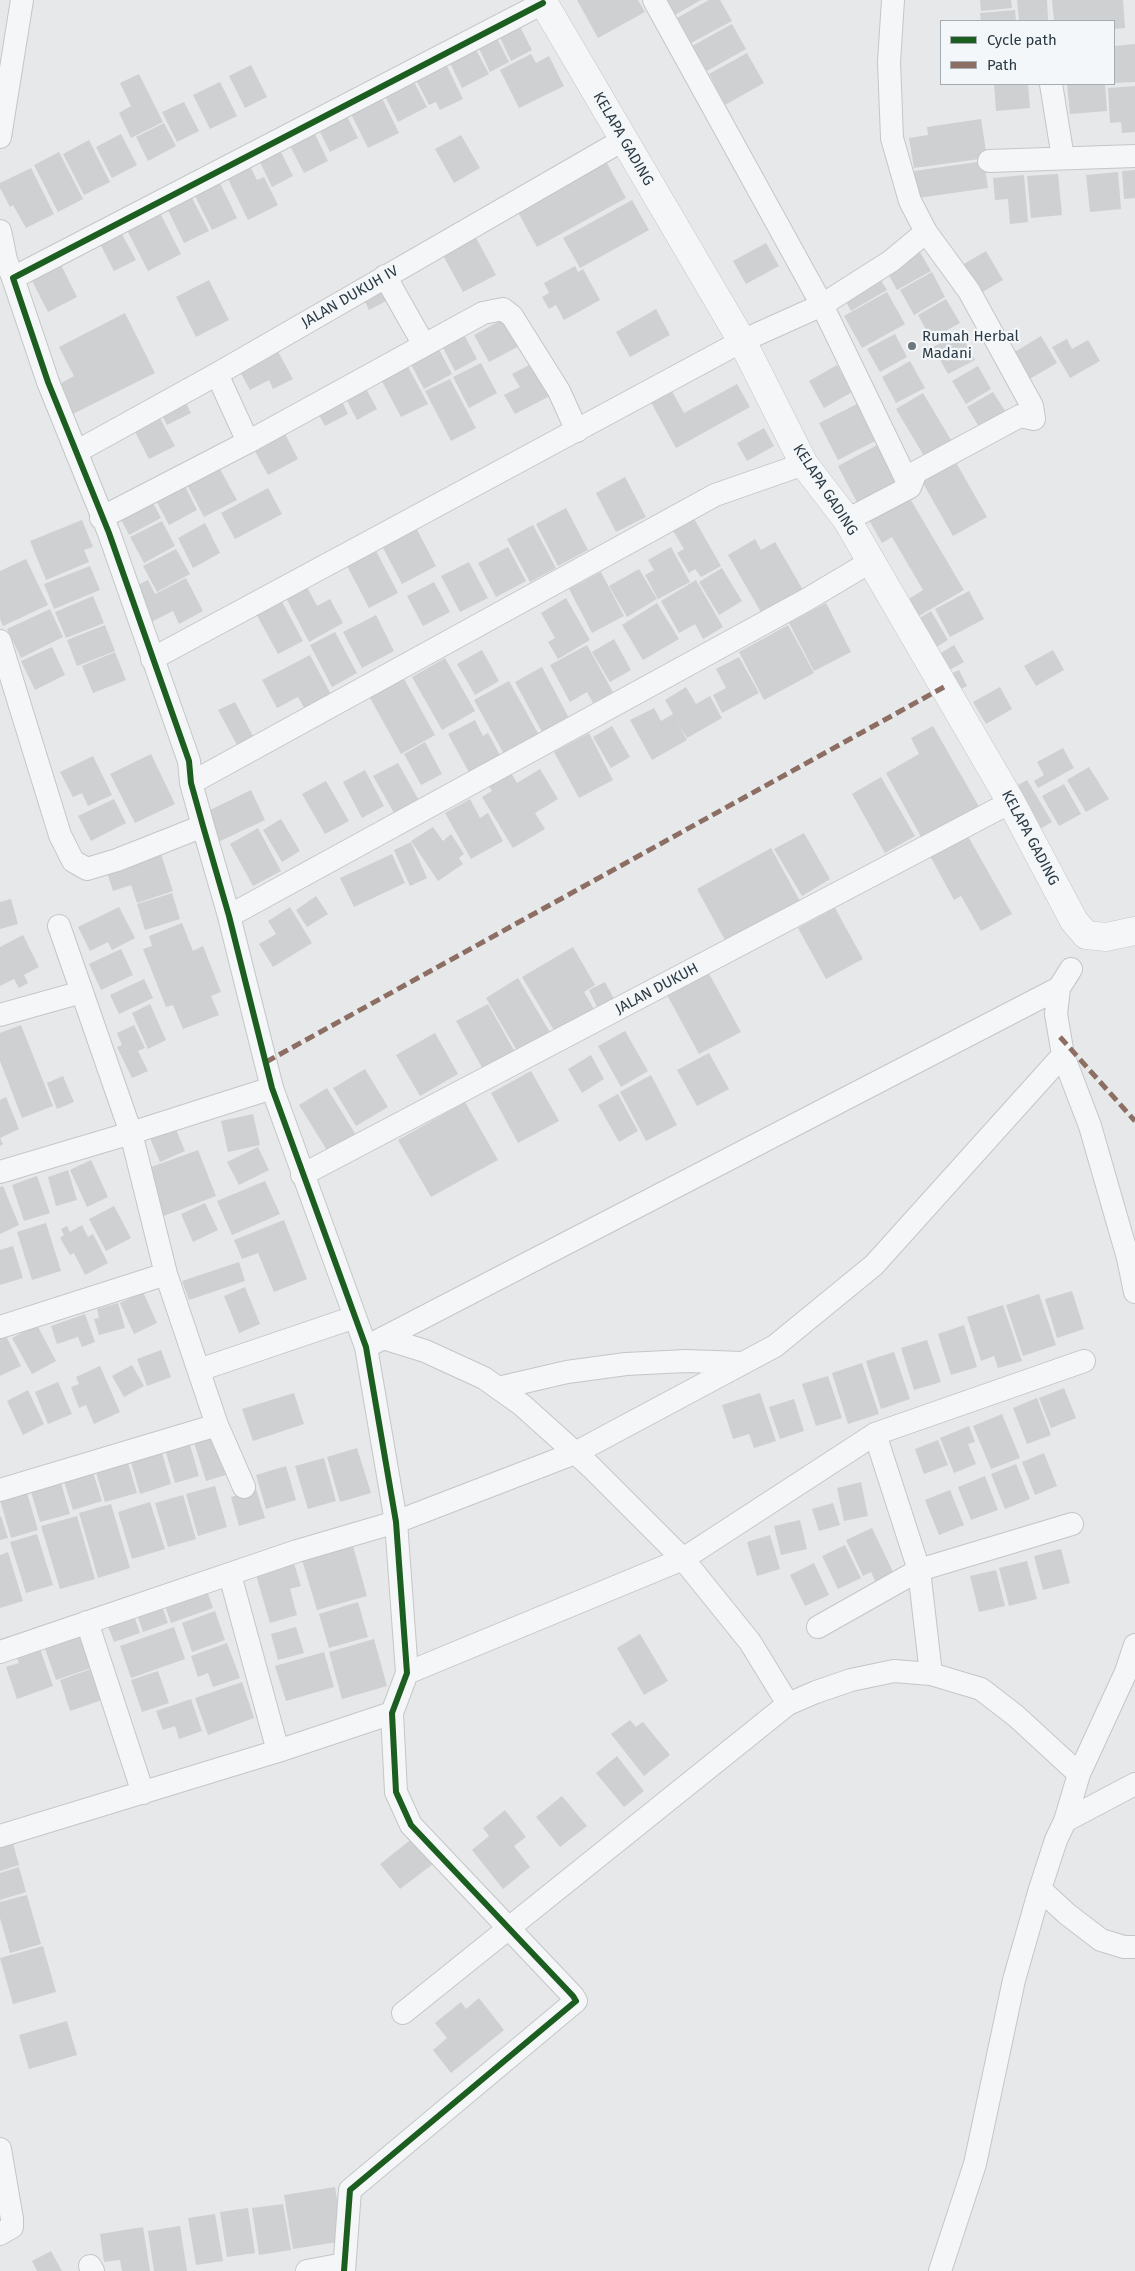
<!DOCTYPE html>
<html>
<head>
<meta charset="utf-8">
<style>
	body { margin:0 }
	#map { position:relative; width:1135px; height:2271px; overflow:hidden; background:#e6e8ea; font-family:"Fira Sans",sans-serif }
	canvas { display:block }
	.legend { position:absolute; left:940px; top:20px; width:175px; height:65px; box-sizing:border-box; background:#f4f7f9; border:1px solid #a4abb1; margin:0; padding:6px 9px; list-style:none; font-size:15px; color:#2b3a44 }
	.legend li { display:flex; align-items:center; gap:10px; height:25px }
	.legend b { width:25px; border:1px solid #a4abb1 }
</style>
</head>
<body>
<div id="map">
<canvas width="1135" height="2271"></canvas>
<ul class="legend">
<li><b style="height:6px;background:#1b5e20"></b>Cycle path</li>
<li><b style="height:6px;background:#8d6e63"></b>Path</li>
</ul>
</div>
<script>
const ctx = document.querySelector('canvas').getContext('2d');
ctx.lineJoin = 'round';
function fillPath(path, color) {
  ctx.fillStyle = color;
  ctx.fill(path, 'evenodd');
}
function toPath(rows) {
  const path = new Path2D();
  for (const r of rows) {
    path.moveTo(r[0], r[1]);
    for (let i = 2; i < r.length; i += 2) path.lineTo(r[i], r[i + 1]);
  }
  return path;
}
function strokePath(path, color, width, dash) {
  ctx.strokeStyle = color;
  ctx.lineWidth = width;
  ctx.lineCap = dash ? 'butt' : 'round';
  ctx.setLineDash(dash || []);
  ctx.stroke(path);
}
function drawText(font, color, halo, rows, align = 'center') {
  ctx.font = font + ' "Fira Sans",sans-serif';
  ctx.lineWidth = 4.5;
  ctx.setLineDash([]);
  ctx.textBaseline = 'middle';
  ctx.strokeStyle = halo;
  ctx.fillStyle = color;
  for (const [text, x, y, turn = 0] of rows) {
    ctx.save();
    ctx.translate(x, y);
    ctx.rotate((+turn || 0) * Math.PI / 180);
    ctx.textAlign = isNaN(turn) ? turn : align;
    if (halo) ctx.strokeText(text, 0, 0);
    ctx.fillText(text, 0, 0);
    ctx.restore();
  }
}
fillPath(toPath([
	[577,0,638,0,645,12,598,38],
	[665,0,701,0,673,16],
	[709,0,720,0,732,21,691,43,677,18],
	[980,0,1011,0,1012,8,981,11],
	[1017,0,1047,0,1048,20,1019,21],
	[1052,0,1123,0,1125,28,1114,29,1114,21,1054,21],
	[1015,10,1016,21,981,21,980,13],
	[516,19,532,50,511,61,496,29],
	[732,24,746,49,707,71,692,46],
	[493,30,509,62,490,72,475,40],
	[1135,44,1135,82,1114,83,1114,46],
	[475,48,489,74,462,88,449,61],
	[747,53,764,83,725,105,709,74],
	[531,54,536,63,549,56,564,86,519,108,500,70],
	[445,62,463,99,440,110,436,102,429,105,415,78],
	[251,65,267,97,245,108,229,76],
	[139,74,163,122,131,138,119,113,131,106,120,83],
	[412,78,427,107,398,122,383,92],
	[220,82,237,116,210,129,193,95],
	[994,84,1028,84,1030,108,996,111],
	[1067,84,1105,84,1107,111,1070,114],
	[1135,86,1135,132,1122,133,1121,122,1110,123,1108,88],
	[380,94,399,133,368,148,349,110],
	[184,102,199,131,177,142,162,112],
	[345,112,358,138,330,152,317,126],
	[981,119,987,158,914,168,909,138,928,135,927,127],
	[164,123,176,146,148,161,136,137],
	[312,128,328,161,304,173,287,140],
	[121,134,137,165,112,178,96,147],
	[461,135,480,168,454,183,435,149],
	[89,140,110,182,84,195,63,154],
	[279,148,293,176,272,187,258,158],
	[59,152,83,199,58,212,34,165],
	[603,156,626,198,537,247,514,205],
	[984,161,988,188,918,198,914,171],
	[249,164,257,180,264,177,278,205,248,220,226,175],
	[31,168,54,214,26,228,13,205,10,207,0,188,0,183],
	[1135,170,1135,198,1124,199,1122,171],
	[1118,172,1121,209,1090,212,1086,175],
	[1058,174,1062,215,1031,218,1027,176],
	[1024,175,1028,222,1010,224,1008,199,995,200,993,178],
	[218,179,237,218,212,230,193,192],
	[190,194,209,231,184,243,166,206],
	[632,200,649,230,580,268,563,238],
	[160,213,181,254,148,271,127,230],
	[118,227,136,260,114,271,97,238],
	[473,232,496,275,463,292,440,250],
	[766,243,779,266,746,284,733,261],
	[917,247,931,271,897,290,886,270],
	[986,251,1003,280,981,293,964,264],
	[59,261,77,297,48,312,29,275],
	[575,266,578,272,583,269,600,300,564,320,556,305,549,309,542,297,549,293,544,283],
	[932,272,945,297,914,315,900,290],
	[877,274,887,290,851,311,842,294],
	[209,280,229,320,196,337,176,297],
	[384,283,392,298,369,310,361,294],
	[887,292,905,324,862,348,844,316],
	[946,299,960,323,931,339,918,315],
	[656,309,670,335,630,357,616,332],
	[125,313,155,373,73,414,58,385,74,376,59,347],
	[507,317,521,345,489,362,474,335],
	[461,329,477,359,455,371,439,340],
	[960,333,975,360,948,374,933,347],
	[895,334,907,357,880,372,867,349],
	[1041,336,1057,363,1028,380,1013,353],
	[1067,339,1072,349,1088,340,1100,361,1070,378,1052,347],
	[435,342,452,374,424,389,407,357],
	[276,348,293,379,273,389,269,380,250,390,238,368],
	[404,359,428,404,401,417,377,372],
	[910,361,925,388,896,403,882,377],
	[481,363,497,393,469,408,453,377],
	[533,363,550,396,515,414,504,395,520,387,512,374],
	[837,365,852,392,824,408,809,381],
	[978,366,991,389,966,404,952,381],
	[450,379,476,428,451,441,425,391],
	[363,383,377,409,357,420,343,393],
	[668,384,684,413,737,384,750,407,676,448,647,395],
	[993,392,1007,414,981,430,967,407],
	[923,393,954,445,927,461,896,409],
	[182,395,191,413,167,425,158,407],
	[339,395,348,414,325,426,315,408],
	[859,403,877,440,838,460,819,423],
	[156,411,175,446,149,459,131,424],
	[282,428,298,459,268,475,251,444],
	[764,428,774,446,747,461,737,443],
	[879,444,901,486,860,508,838,466],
	[954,459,987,517,953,536,920,478],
	[216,462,237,500,204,517,184,479],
	[625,477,646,517,616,532,596,493],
	[182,480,197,510,169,525,153,495],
	[268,488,282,514,235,539,221,513],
	[905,490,964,590,917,617,907,600,923,590,892,537,882,543,865,513],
	[150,497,161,518,129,535,118,513],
	[566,508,588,550,558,566,536,524],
	[693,517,721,566,701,577,695,569,689,573,677,553,684,549,672,529],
	[82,520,93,547,84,550,89,562,46,580,30,541],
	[162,521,175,546,144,563,130,537],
	[205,523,220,553,193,568,178,538],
	[533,525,556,568,530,582,507,539],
	[415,526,436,566,402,584,381,544],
	[755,539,761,550,775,542,803,590,762,614,728,555],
	[372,543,398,593,369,608,343,558],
	[508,547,526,581,496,597,478,563],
	[671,547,690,582,658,599,645,575,654,570,648,560],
	[176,549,190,574,157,592,143,566],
	[26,559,48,605,3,626,0,619,0,571],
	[469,562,488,598,460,612,441,576],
	[90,566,100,590,54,609,44,584],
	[722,568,742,601,719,615,699,582],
	[639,569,657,599,627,617,609,586],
	[601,572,624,616,592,633,569,589],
	[186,578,203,611,179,624,173,611,145,625,134,587,148,580,155,594],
	[696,580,723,627,703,639,695,624,679,633,661,601],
	[434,582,450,612,423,626,407,596],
	[305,583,317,606,330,599,343,623,309,642,284,594],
	[969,591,984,619,950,637,935,609],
	[93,596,104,623,66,638,55,612],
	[279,596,303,641,278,654,254,610],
	[566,598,590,640,558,659,548,642,555,638,541,613],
	[657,603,679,639,643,660,622,625],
	[826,603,851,652,814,671,789,623],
	[50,609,63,637,21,658,7,629],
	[931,611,948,640,930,651,913,622],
	[376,615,394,651,362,668,343,632],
	[105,625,115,651,77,666,67,640],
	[788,625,814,673,764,700,739,652],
	[335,632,357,673,332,687,310,645],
	[614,639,631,670,610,682,592,652],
	[587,645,613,692,593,703,587,692,570,702,550,665],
	[954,645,964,662,944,673,934,657],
	[52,647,65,675,35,690,21,661],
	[482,650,499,681,475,695,457,664],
	[1053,650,1064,670,1036,686,1024,666],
	[115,652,126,680,93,693,82,666],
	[310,655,333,698,307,713,298,697,277,708,262,680],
	[739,657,759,693,722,713,713,695,726,688,716,669],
	[445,658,475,711,442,730,412,677],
	[542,667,570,720,543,734,515,682],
	[959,670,967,686,955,692,946,676],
	[403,677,435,735,401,754,369,696],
	[509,681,539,735,504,754,474,700],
	[686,687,696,704,710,696,722,718,687,738,677,722,687,740,652,760,630,720,654,708,661,721,673,714,665,700],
	[1000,687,1012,709,986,724,973,702],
	[235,702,253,736,237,745,218,710],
	[475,720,483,736,488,733,502,759,471,776,448,734],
	[612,726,630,757,611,768,593,737],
	[933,726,981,810,924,842,886,773,919,754,911,738],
	[589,733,613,780,579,798,554,752],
	[425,742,442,774,421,785,404,754],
	[1063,748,1074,768,1038,788,1034,781,1044,775,1037,762],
	[151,754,175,804,135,823,110,774],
	[93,756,112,795,88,806,82,793,73,797,60,772],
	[398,763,421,804,397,818,373,776],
	[1089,767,1109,799,1086,812,1067,780],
	[508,768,517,783,540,769,558,799,535,813,545,829,513,848,482,797,492,791,486,782],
	[365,770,384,806,362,818,343,782],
	[881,777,915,836,885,853,852,794],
	[1027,780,1052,822,1035,832,1011,789],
	[326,781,349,821,325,834,302,794],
	[1064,784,1081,814,1059,826,1042,796],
	[251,790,265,820,218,842,204,813],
	[114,799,126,823,91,841,78,816],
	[470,799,480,818,488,813,503,841,471,859,445,813],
	[281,819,300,851,282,862,263,830],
	[433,827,443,841,451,834,464,854,459,858,463,864,438,881,411,841],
	[258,828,281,871,253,886,230,844],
	[965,831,1012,914,981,931,961,896,954,900,928,852],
	[804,833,830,879,802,896,774,849],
	[411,842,427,878,410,886,394,850],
	[771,848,800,901,726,942,697,889],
	[161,854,173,891,137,903,131,885,113,891,107,872],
	[392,854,405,883,354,907,340,878],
	[172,893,180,919,145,930,137,904],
	[316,896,328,914,307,927,296,910],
	[11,899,18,924,0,929,0,902],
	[119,907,135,938,112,950,108,942,90,951,78,927],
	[290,907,312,943,273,967,259,944,276,934,268,921],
	[835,908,863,959,826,979,798,928],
	[182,923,193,951,203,946,221,992,211,996,219,1015,183,1029,173,1005,166,1007,143,949,152,946,149,936],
	[23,935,39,967,24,975,28,983,19,988,14,979,0,986,0,947],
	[573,947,595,985,584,992,594,1009,555,1032,522,977],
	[121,949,133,975,101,990,89,964],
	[707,970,741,1032,699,1054,666,993],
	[518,978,551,1034,519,1054,486,998],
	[144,979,153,998,119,1014,110,995],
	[605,982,614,999,597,1007,589,990],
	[150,1004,166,1040,148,1049,132,1013],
	[488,1004,516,1054,484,1071,456,1021],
	[21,1025,53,1106,22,1118,0,1061,0,1033],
	[134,1025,145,1048,138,1051,148,1071,132,1078,117,1047,122,1045,117,1033],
	[625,1031,648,1071,621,1087,598,1046],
	[435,1033,458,1074,420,1096,396,1055],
	[709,1053,729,1089,697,1106,677,1070],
	[591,1055,604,1079,582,1093,568,1069],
	[365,1069,388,1107,356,1126,333,1088],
	[531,1071,559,1121,518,1143,491,1093],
	[651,1075,677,1125,646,1141,620,1092],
	[63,1076,74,1102,57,1109,47,1083],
	[327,1088,356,1135,328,1152,299,1105],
	[618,1094,638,1131,619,1142,598,1105],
	[6,1097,19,1129,0,1138,3,1144,0,1146,0,1100],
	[465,1102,498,1160,431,1197,398,1140],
	[253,1114,260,1145,228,1152,221,1121],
	[175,1127,185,1151,160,1162,150,1138],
	[258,1147,269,1170,239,1185,227,1162],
	[198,1150,216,1196,161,1217,143,1170],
	[91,1160,108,1197,87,1207,70,1170],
	[68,1170,77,1200,56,1206,48,1177],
	[37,1176,50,1213,24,1221,12,1185],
	[265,1181,280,1214,232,1235,217,1201],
	[3,1186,19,1225,0,1234,0,1187],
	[205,1203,218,1230,193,1242,181,1214],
	[114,1206,131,1238,106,1251,89,1219],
	[284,1220,307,1279,274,1292,258,1253,242,1259,234,1240],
	[46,1223,61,1271,32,1280,17,1232],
	[82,1225,88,1237,93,1234,108,1263,85,1275,74,1253,70,1255,60,1238,64,1235,61,1229,67,1226,70,1232],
	[13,1246,23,1278,0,1285,0,1250],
	[239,1262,245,1281,189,1300,182,1281],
	[245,1287,260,1324,239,1333,224,1296],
	[1072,1291,1084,1329,1057,1338,1045,1299],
	[143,1292,157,1323,134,1334,120,1303],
	[1039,1294,1056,1345,1023,1356,1006,1305],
	[118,1303,125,1328,99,1335,94,1319,99,1318,97,1309],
	[1003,1305,1022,1361,998,1368,994,1356,981,1361,967,1317],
	[85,1314,95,1342,82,1347,78,1337,57,1344,51,1326],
	[37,1325,56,1361,32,1374,12,1338],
	[964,1325,977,1367,951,1375,938,1334],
	[6,1336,21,1366,0,1376,0,1339],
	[927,1340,941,1382,914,1390,901,1348],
	[161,1350,171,1377,147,1386,137,1359],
	[894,1352,910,1399,881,1409,866,1361],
	[862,1363,879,1414,848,1424,832,1373],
	[132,1365,144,1386,124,1397,112,1376],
	[100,1366,120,1412,94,1424,86,1405,79,1408,71,1387,79,1384,76,1377],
	[828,1376,842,1418,816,1426,802,1384],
	[58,1382,72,1414,48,1424,35,1392],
	[1064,1388,1076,1418,1051,1428,1039,1398],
	[28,1390,44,1424,23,1435,7,1401],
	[294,1393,304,1424,253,1441,242,1409],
	[760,1393,776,1441,754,1448,749,1434,733,1439,722,1405],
	[1037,1398,1051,1435,1027,1444,1013,1408],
	[794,1399,804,1431,780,1439,769,1407],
	[1002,1414,1020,1458,991,1469,973,1426],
	[969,1426,975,1442,968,1444,976,1464,954,1473,940,1438],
	[217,1432,229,1474,206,1481,193,1439],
	[188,1438,199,1476,175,1483,164,1446],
	[938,1440,948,1465,924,1474,915,1449],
	[160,1446,171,1484,140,1494,129,1455],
	[357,1448,371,1493,340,1502,327,1457],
	[1044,1453,1057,1486,1035,1495,1022,1462],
	[126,1456,137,1493,105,1502,94,1466],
	[324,1458,336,1501,308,1509,295,1466],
	[1016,1464,1030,1499,1005,1509,991,1474],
	[91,1466,102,1501,73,1510,62,1475],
	[286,1466,296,1500,266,1509,256,1475],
	[59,1476,70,1514,40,1522,29,1485],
	[985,1476,998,1510,971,1520,958,1487],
	[861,1482,868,1516,844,1521,837,1488],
	[25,1486,38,1530,11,1538,0,1500],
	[215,1486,227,1527,198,1536,186,1494],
	[256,1489,265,1518,239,1526,231,1497],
	[950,1490,964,1525,939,1535,925,1500],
	[183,1495,196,1539,168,1547,155,1503],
	[150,1502,165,1549,132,1559,118,1512],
	[833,1503,840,1525,819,1531,812,1509],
	[111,1504,130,1568,98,1578,79,1513],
	[1,1516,8,1538,0,1540,0,1517],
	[77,1516,95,1579,60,1589,41,1526],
	[800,1520,807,1549,781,1555,774,1526],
	[872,1528,895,1576,877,1585,871,1572,863,1576,846,1540],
	[37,1534,53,1585,26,1593,10,1542],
	[770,1535,780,1569,757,1576,747,1542],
	[351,1539,367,1596,317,1610,300,1553],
	[845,1545,861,1578,838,1589,822,1556],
	[1061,1549,1070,1583,1043,1590,1034,1556],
	[8,1552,23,1601,0,1608,0,1555],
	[292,1557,301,1586,290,1589,297,1615,270,1623,254,1568],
	[1027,1561,1037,1599,1009,1606,999,1568],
	[814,1563,829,1595,805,1606,790,1575],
	[996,1570,1005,1606,979,1612,970,1576],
	[205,1585,213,1608,171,1623,163,1600],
	[160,1600,168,1623,143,1632,135,1608],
	[358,1602,368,1637,329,1648,319,1614],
	[132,1610,140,1633,114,1642,105,1619],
	[215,1611,225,1640,192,1652,182,1623],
	[174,1627,185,1659,131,1678,120,1646],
	[296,1627,304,1653,278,1660,271,1634],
	[78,1631,91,1668,56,1680,43,1643],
	[640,1634,668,1681,644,1695,617,1648],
	[374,1639,387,1686,342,1699,329,1652],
	[38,1643,53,1686,17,1699,6,1667,19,1663,14,1651],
	[227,1643,240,1678,213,1687,208,1673,198,1677,191,1656],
	[324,1652,334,1687,286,1701,275,1666],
	[91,1669,102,1700,70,1711,60,1680],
	[158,1671,169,1703,142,1712,131,1680],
	[242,1682,254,1718,208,1735,195,1698],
	[191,1699,202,1731,179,1739,175,1726,163,1730,156,1711],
	[630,1720,636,1727,643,1722,670,1755,644,1776,611,1734],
	[617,1756,644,1791,624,1807,596,1773],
	[562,1796,587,1826,560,1847,536,1817],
	[505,1810,526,1837,514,1846,530,1867,503,1889,472,1850,489,1836,483,1828],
	[413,1838,433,1864,400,1889,380,1864],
	[12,1840,19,1865,0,1871,0,1843],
	[19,1867,26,1892,0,1900,0,1873],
	[27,1895,41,1944,10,1953,0,1918,0,1902],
	[43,1946,56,1992,13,2004,0,1958],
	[479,1998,504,2030,451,2073,433,2050,447,2038,435,2023,461,2002,466,2009],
	[67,2021,77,2055,29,2069,19,2035],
	[335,2187,344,2241,293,2249,284,2195],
	[283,2204,291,2250,259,2255,252,2208],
	[248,2208,255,2253,227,2257,220,2212],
	[215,2214,223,2261,196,2265,188,2218],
	[180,2226,187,2271,154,2271,148,2231],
	[143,2227,150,2271,122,2271,120,2260,104,2262,100,2234],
	[51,2251,62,2271,37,2271,32,2261]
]), '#ced0d2');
const minor = toPath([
	[654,0,822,305,910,487],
	[1051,84,1063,158],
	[0,137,22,0],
	[989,161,1135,156],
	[0,231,6,260,13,278],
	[385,276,424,345],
	[217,374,248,442],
	[76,452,217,374,623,140],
	[101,518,248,442,483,313,503,309,512,316,559,391,577,431],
	[847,520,910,487,916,472,1020,416,1034,419,1032,406,969,291,926,232,910,201,892,138,889,62,893,0],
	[0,641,60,835,73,861,87,869,117,860,203,826],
	[152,659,742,341,822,305,891,261,926,232],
	[191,783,715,495,804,464],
	[229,916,806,600,870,562],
	[59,926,131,1133,166,1274,217,1425,244,1487],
	[1071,969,1059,988,1056,1014,1063,1055,1090,1126,1128,1258,1135,1292],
	[0,1015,82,992],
	[0,1172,131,1133,272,1088],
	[302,1175,1011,802],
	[0,1327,166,1274],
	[383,1338,425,1351,484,1378,522,1405,591,1467,683,1559,750,1642,788,1704],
	[366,1347,1059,988],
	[199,1370,355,1317],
	[498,1388,567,1372,626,1364,686,1361,742,1363],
	[875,1434,919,1570,931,1674],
	[0,1490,217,1425],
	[230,1575,278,1751],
	[87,1622,143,1793],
	[818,1627,919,1570,1072,1524],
	[0,1652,297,1551,396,1522,575,1453,775,1346,874,1265,1063,1055],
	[407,1673,683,1559,875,1434,1084,1361],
	[1065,1821,1135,1784],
	[0,1836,278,1751,392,1713],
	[1040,1889,1067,1914,1101,1940,1124,1947,1135,1947],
	[403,2013,788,1704,816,1692,851,1680,894,1671,931,1674,981,1689,1016,1716,1079,1774],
	[0,2149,12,2219,12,2227,0,2234],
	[90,2266,93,2271],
	[307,2271,344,2264],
	[344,2271,350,2190,576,2001,573,1996,411,1825,396,1792,392,1713,407,1673,396,1522,366,1347,272,1088,229,916,203,826,191,783,189,761,109,533,48,382,13,278,543,3],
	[940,2271,975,2164,1014,1980,1040,1889,1056,1840,1065,1821,1079,1774,1126,1672,1135,1645]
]);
const tertiary = toPath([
	[542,0,742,341,804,464,847,520,1011,802,1074,921,1086,935,1106,937,1135,931]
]);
strokePath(minor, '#c4c6c8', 24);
strokePath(tertiary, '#c4c6c8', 29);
strokePath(minor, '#f5f6f7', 22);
strokePath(tertiary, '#f5f6f7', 28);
strokePath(toPath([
	[1060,1037,1135,1121],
	[266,1062,944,687]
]), '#8d6e63', 5, [10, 5]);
strokePath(toPath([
	[344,2271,350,2190,576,2001,573,1996,411,1825,396,1792,392,1713,407,1673,396,1522,366,1347,272,1088,229,916,203,826,191,783,189,761,109,533,48,382,13,278,543,3]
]), '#1b5e20', 6);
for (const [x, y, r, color] of [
	[912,346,5,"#6c777e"]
]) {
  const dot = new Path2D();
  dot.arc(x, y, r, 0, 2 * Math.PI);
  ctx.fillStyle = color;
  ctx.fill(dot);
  strokePath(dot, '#f4f7f9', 2);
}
drawText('15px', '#2b3a44', '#f4f7f9', [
	["KELAPA GADING",623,139,60],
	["JALAN DUKUH IV",350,297,-30],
	["KELAPA GADING",825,490,57],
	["KELAPA GADING",1030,838,62],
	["JALAN DUKUH",657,989,-28]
]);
drawText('15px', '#2b3a44', '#f4f7f9', [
	["Rumah Herbal",922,337],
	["Madani",922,354]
], 'left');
</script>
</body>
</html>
